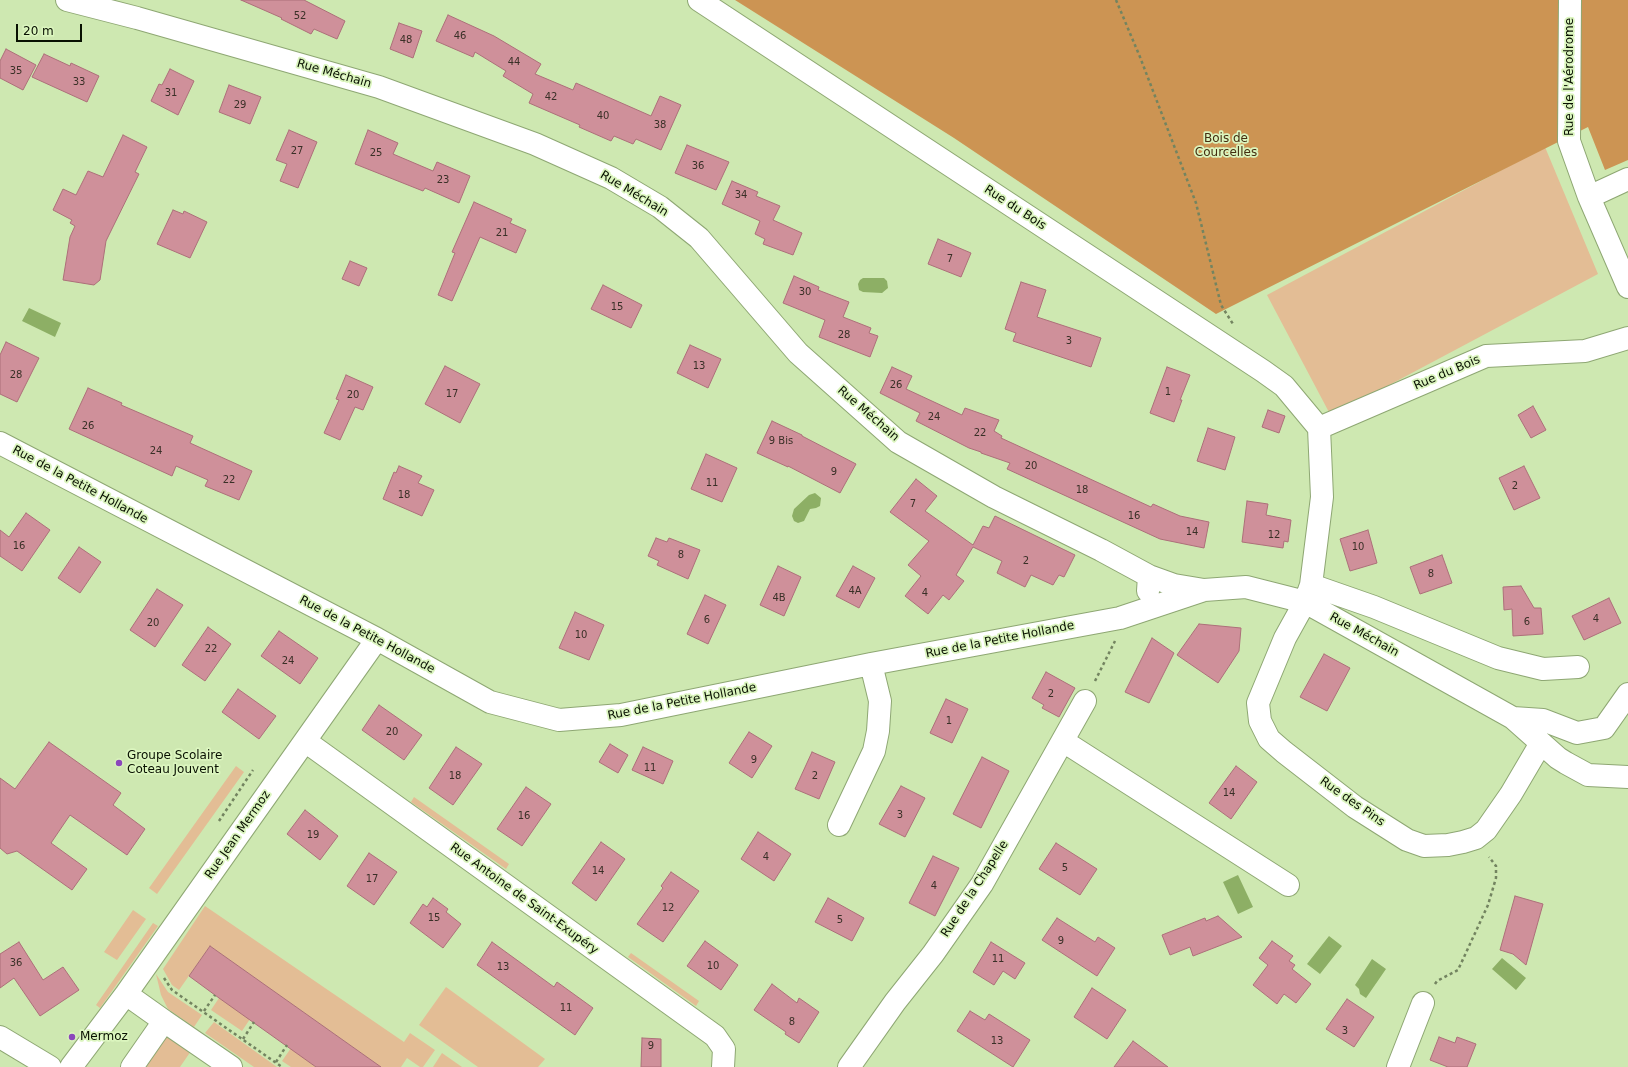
<!DOCTYPE html>
<html>
<head>
<meta charset="utf-8">
<style>
	body { margin:0 }
	#map { position:relative; width:1628px; height:1067px; overflow:hidden; background:#cee8b1; font-family:"DejaVu Sans",sans-serif }
	canvas { display:block }
	.scale { position:absolute; left:16px; top:24px; width:66px; height:18px; box-sizing:border-box; border:2px solid #081001; border-top:0; padding-left:5px; font-size:12px; line-height:14px; white-space:nowrap; color:#081001; -webkit-text-stroke:3px #dbf5be; paint-order:stroke }
</style>
</head>
<body>
<div id="map">
<canvas width="1628" height="1067"></canvas>
<div class="scale">20 m</div>
</div>
<script>
const ctx = document.querySelector('canvas').getContext('2d');
ctx.lineJoin = 'round';
function fillPath(path, color) {
  ctx.fillStyle = color;
  ctx.fill(path, 'evenodd');
}
function toPath(rows) {
  const path = new Path2D();
  for (const r of rows) {
    path.moveTo(r[0], r[1]);
    for (let i = 2; i < r.length; i += 2) path.lineTo(r[i], r[i + 1]);
  }
  return path;
}
function strokePath(path, color, width, dash) {
  ctx.strokeStyle = color;
  ctx.lineWidth = width;
  ctx.lineCap = dash ? 'butt' : 'round';
  ctx.setLineDash(dash || []);
  ctx.stroke(path);
}
function drawText(font, color, halo, rows, align = 'center') {
  ctx.font = font + ' "DejaVu Sans",sans-serif';
  ctx.lineWidth = 3.5;
  ctx.setLineDash([]);
  ctx.textBaseline = 'middle';
  ctx.strokeStyle = halo;
  ctx.fillStyle = color;
  for (const [text, x, y, turn = 0] of rows) {
    ctx.save();
    ctx.translate(x, y);
    ctx.rotate((+turn || 0) * Math.PI / 180);
    ctx.textAlign = isNaN(turn) ? turn : align;
    if (halo) ctx.strokeText(text, 0, 0);
    ctx.fillText(text, 0, 0);
    ctx.restore();
  }
}
fillPath(toPath([
	[1545,147,1598,274,1331,416,1267,295],
	[236,766,244,772,157,894,149,888],
	[414,797,509,864,506,869,411,802],
	[205,906,404,1042,410,1033,435,1050,423,1067,420,1067,407,1058,401,1067,381,1067,210,946,179,990,172,985,163,969],
	[133,910,146,919,117,960,104,952],
	[153,923,158,926,100,1008,96,1005],
	[631,953,699,1001,696,1006,628,957],
	[156,974,168,992,202,1015,194,1027,168,1009,161,995],
	[446,987,545,1059,538,1067,478,1067,419,1025],
	[219,998,250,1019,242,1031,211,1010],
	[214,1022,277,1067,254,1067,205,1033],
	[164,1033,191,1051,180,1067,141,1067],
	[291,1048,316,1067,291,1067,282,1061],
	[442,1053,462,1067,433,1067]
]), '#e3bd95');
fillPath(toPath([
	[735,0,1628,0,1628,160,1605,170,1588,127,1216,314,954,138]
]), '#cc9453');
fillPath(toPath([
	[863,278,884,278,887,281,888,288,882,293,863,292,859,290,858,284,860,280],
	[29,308,61,323,55,337,22,321],
	[815,493,821,498,820,506,816,508,810,509,804,521,798,523,794,521,792,516,794,509,809,495],
	[1238,875,1253,907,1238,914,1223,882],
	[1329,936,1342,946,1320,974,1307,964],
	[1502,958,1526,978,1516,990,1492,969],
	[1372,959,1386,969,1366,998,1360,994,1359,989,1355,985]
]), '#8daf65');
const building = toPath([
	[241,0,304,0,345,21,337,39,314,29,311,34,281,19,282,18,241,0],
	[448,15,494,36,541,64,535,74,573,90,576,83,651,116,660,96,681,105,661,150,636,139,633,144,614,136,611,141,579,127,580,125,529,103,533,94,503,76,506,71,475,52,473,57,436,41,448,15],
	[399,23,422,31,413,58,390,49,399,23],
	[6,49,36,65,23,90,0,78,0,61,6,49],
	[44,54,70,66,71,63,99,76,87,102,32,77,44,54],
	[170,69,194,81,178,115,151,101,159,84,162,85,170,69],
	[229,85,261,97,250,124,219,112,229,85],
	[289,130,317,142,298,188,280,181,287,164,276,160,289,130],
	[368,130,398,143,393,154,433,171,437,162,470,176,459,203,425,188,423,191,355,164,368,130],
	[123,135,147,147,135,172,139,174,106,241,100,280,94,285,63,280,70,237,75,226,70,223,72,220,53,210,63,189,76,195,88,171,103,177,123,135],
	[687,145,729,162,716,190,675,173,687,145],
	[732,181,758,192,756,196,780,206,773,220,802,233,793,255,763,244,765,239,755,234,760,221,722,204,732,181],
	[474,202,512,219,510,223,526,230,516,253,480,237,452,301,438,295,455,253,452,252,474,202],
	[173,210,183,214,184,211,207,222,190,258,157,244,173,210],
	[938,239,971,253,961,277,928,264,938,239],
	[350,261,367,268,359,286,342,279,350,261],
	[794,276,819,287,818,290,849,302,843,317,871,328,869,333,878,336,870,357,819,337,825,320,783,303,794,276],
	[1021,282,1046,290,1037,317,1101,338,1091,367,1013,341,1016,333,1005,329,1021,282],
	[603,285,642,305,631,328,591,309,603,285],
	[6,342,39,358,17,402,0,394,0,355,6,342],
	[690,345,721,359,708,388,677,373,690,345],
	[445,366,480,384,460,423,425,404,445,366],
	[892,367,912,376,906,389,962,415,965,408,999,420,994,431,1002,436,1001,438,1151,507,1153,504,1180,516,1209,522,1204,548,1160,539,1007,469,1010,463,981,453,981,452,969,448,916,421,920,413,880,393,892,367],
	[1167,367,1190,375,1180,400,1182,400,1174,422,1150,413,1167,367],
	[346,375,373,387,363,410,355,407,340,440,324,433,339,400,336,399,346,375],
	[88,388,122,403,121,405,193,436,190,443,252,471,239,500,205,486,208,480,176,466,172,476,69,429,88,388],
	[1533,406,1546,430,1531,438,1518,415,1533,406],
	[1268,410,1285,416,1279,433,1262,427,1268,410],
	[772,421,802,435,802,436,856,464,840,493,788,466,788,467,757,453,772,421],
	[1208,428,1235,437,1225,470,1197,461,1208,428],
	[706,454,737,468,722,502,691,489,706,454],
	[399,466,422,476,418,483,434,490,422,516,383,499,394,472,396,473,399,466],
	[1524,466,1540,498,1514,510,1499,478,1524,466],
	[916,479,937,496,925,511,973,545,983,526,989,528,995,516,1075,555,1064,577,1059,575,1053,585,1031,575,1025,587,997,573,1002,561,973,547,956,575,964,581,949,600,943,595,928,614,905,596,921,576,908,565,929,541,890,512,916,479],
	[1247,501,1268,504,1266,515,1291,520,1288,542,1284,541,1283,548,1242,542,1247,501],
	[26,513,50,530,22,571,0,556,0,530,9,537,26,513],
	[1368,530,1377,563,1350,571,1340,539,1368,530],
	[656,538,667,542,669,538,700,550,688,579,657,565,659,561,648,556,656,538],
	[79,547,101,562,80,593,58,578,79,547],
	[1442,555,1452,583,1420,594,1410,567,1442,555],
	[778,566,801,577,784,616,760,605,778,566],
	[853,566,875,578,859,608,836,596,853,566],
	[1521,586,1534,608,1541,608,1543,634,1513,636,1512,609,1504,610,1503,587,1521,586],
	[157,589,183,605,155,647,130,630,157,589],
	[705,595,726,605,708,644,687,634,705,595],
	[1609,598,1621,623,1584,640,1572,616,1609,598],
	[575,612,604,625,589,660,559,648,575,612],
	[1199,624,1241,628,1239,651,1218,683,1177,655,1199,624],
	[208,627,231,644,205,681,182,665,208,627],
	[279,631,318,658,300,684,261,656,279,631],
	[1152,638,1174,653,1149,703,1125,692,1152,638],
	[1324,654,1350,668,1327,711,1300,697,1324,654],
	[1046,672,1075,688,1059,717,1042,708,1044,705,1032,698,1046,672],
	[238,689,276,716,259,739,222,712,238,689],
	[946,699,968,709,952,743,930,733,946,699],
	[379,705,422,735,404,760,362,730,379,705],
	[749,732,772,746,752,778,729,763,749,732],
	[49,742,121,793,113,805,145,829,127,855,70,815,51,843,87,869,72,890,17,851,7,854,0,848,0,778,15,789,49,742],
	[610,744,628,755,618,773,599,762,610,744],
	[456,747,482,764,453,805,429,788,456,747],
	[643,747,673,761,663,784,632,770,643,747],
	[812,752,835,762,819,799,795,789,812,752],
	[982,757,1009,771,981,828,953,814,982,757],
	[1236,766,1257,782,1231,819,1209,803,1236,766],
	[901,786,925,798,905,837,879,824,901,786],
	[526,787,551,804,522,846,497,829,526,787],
	[305,810,338,836,320,860,287,834,305,810],
	[758,832,791,854,774,881,741,859,758,832],
	[601,842,625,859,596,901,572,883,601,842],
	[1056,843,1097,869,1080,895,1039,869,1056,843],
	[369,853,397,872,374,905,347,886,369,853],
	[933,856,959,868,935,916,909,903,933,856],
	[671,872,699,891,663,942,637,924,663,888,661,886,671,872],
	[1515,896,1543,904,1526,965,1513,954,1500,950,1515,896],
	[433,898,448,909,446,912,461,924,443,948,410,923,423,904,427,907,433,898],
	[828,898,864,918,852,941,815,922,828,898],
	[1218,916,1242,937,1193,956,1190,947,1170,955,1162,935,1205,918,1206,921,1218,916],
	[1057,918,1095,942,1098,937,1115,948,1097,976,1042,940,1057,918],
	[705,941,738,965,721,990,687,966,705,941],
	[1272,941,1293,956,1289,961,1295,965,1292,969,1311,984,1296,1003,1284,994,1277,1004,1253,985,1268,965,1259,958,1272,941],
	[19,942,43,980,63,967,79,990,40,1016,14,978,0,988,0,954,19,942],
	[492,942,554,987,557,982,593,1008,575,1035,477,965,492,942],
	[991,942,1025,963,1015,979,1003,971,994,985,973,972,991,942],
	[210,946,381,1067,316,1067,219,998,189,976,210,946],
	[772,984,797,1003,799,998,819,1012,799,1043,785,1034,786,1032,754,1010,772,984],
	[1092,988,1126,1010,1107,1039,1074,1017,1092,988],
	[1347,999,1374,1017,1354,1047,1326,1029,1347,999],
	[970,1011,985,1020,989,1014,1030,1040,1013,1067,957,1031,970,1011],
	[1439,1037,1455,1043,1457,1037,1476,1044,1467,1067,1448,1067,1430,1060,1439,1037],
	[642,1038,661,1039,661,1067,641,1067,642,1038],
	[1133,1041,1168,1067,1114,1067,1133,1041]
]);
fillPath(building, '#cf909a');
strokePath(building, '#ac6f79', 1);
const minor = toPath([
	[67,0,137,18,379,87,535,144,611,178,660,207,699,238,798,353,898,442,994,497,1101,550,1149,576],
	[699,0,1263,371,1284,386,1319,428,1322,497,1311,585,1305,602,1285,638,1258,703,1260,721,1269,739,1284,752,1355,807,1407,840,1424,846,1448,845,1463,842,1476,838,1486,830,1511,794,1541,743],
	[1570,0,1569,141,1589,197,1628,287],
	[1589,197,1628,179],
	[1319,428,1486,356,1585,351,1628,338],
	[0,443,377,639,490,702,559,720,621,715,871,664,1120,618,1204,590],
	[1311,585,1374,607,1498,658,1543,669,1578,667],
	[1148,591,1149,576,1174,585,1204,590,1246,587,1305,602,1513,718,1558,758,1566,763,1588,775,1628,777],
	[1513,718,1543,720,1577,733,1604,728,1628,694],
	[305,741,715,1036,724,1049,723,1067],
	[1063,741,1288,885],
	[839,825,874,751,878,731,880,701,871,664],
	[126,994,164,1021],
	[0,1037,50,1067],
	[71,1067,126,994,377,639],
	[132,1067,164,1021,231,1067],
	[849,1067,895,1002,933,954,982,884,1085,701],
	[1398,1067,1423,1003]
]);
strokePath(minor, '#8ea773', 24);
strokePath(toPath([
	[1116,0,1140,57,1196,203,1221,305,1233,324],
	[1095,681,1115,641],
	[219,821,253,770],
	[164,978,172,990,282,1067],
	[1435,984,1437,981,1458,970,1488,905,1496,878,1496,866,1489,857],
	[204,1011,215,995],
	[243,1039,254,1022],
	[276,1062,287,1045]
]), '#738460', 2.5, [3, 3]);
strokePath(minor, '#fff', 22);
for (const [x, y, r, color] of [
	[119,763,4,"#8b47bb"],
	[72,1037,4,"#8b47bb"]
]) {
  const dot = new Path2D();
  dot.arc(x, y, r, 0, 2 * Math.PI);
  ctx.fillStyle = color;
  ctx.fill(dot);
  strokePath(dot, '#dbf5be', 1.5);
}
drawText('10px', '#3a3027', null, [
	["52",300,16],
	["46",460,36],
	["48",406,40],
	["44",514,62],
	["35",16,71],
	["33",79,82],
	["31",171,93],
	["42",551,97],
	["29",240,105],
	["40",603,116],
	["38",660,125],
	["27",297,151],
	["25",376,153],
	["36",698,166],
	["23",443,180],
	["34",741,195],
	["21",502,233],
	["7",950,259],
	["30",805,292],
	["15",617,307],
	["28",844,335],
	["3",1069,341],
	["13",699,366],
	["28",16,375],
	["26",896,385],
	["1",1168,392],
	["17",452,394],
	["20",353,395],
	["24",934,417],
	["26",88,426],
	["22",980,433],
	["9 Bis",781,441],
	["24",156,451],
	["20",1031,466],
	["9",834,472],
	["22",229,480],
	["11",712,483],
	["2",1515,486],
	["18",1082,490],
	["18",404,495],
	["7",913,504],
	["16",1134,516],
	["14",1192,532],
	["12",1274,535],
	["16",19,546],
	["10",1358,547],
	["8",681,555],
	["2",1026,561],
	["8",1431,574],
	["4A",855,591],
	["4",925,593],
	["4B",779,598],
	["4",1596,619],
	["6",707,620],
	["6",1527,622],
	["20",153,623],
	["10",581,635],
	["22",211,649],
	["24",288,661],
	["2",1051,694],
	["1",949,721],
	["20",392,732],
	["9",754,760],
	["11",650,768],
	["18",455,776],
	["2",815,776],
	["14",1229,793],
	["3",900,815],
	["16",524,816],
	["19",313,835],
	["4",766,857],
	["5",1065,868],
	["14",598,871],
	["17",372,879],
	["4",934,886],
	["12",668,908],
	["15",434,918],
	["5",840,920],
	["9",1061,941],
	["11",998,959],
	["36",16,963],
	["10",713,966],
	["13",503,967],
	["11",566,1008],
	["8",792,1022],
	["3",1345,1031],
	["13",997,1041],
	["9",651,1046]
]);
drawText('12px', '#081001', '#dbf5be', [
	["Rue Méchain",334,74,16],
	["Rue de l'Aérodrome",1570,77,-90],
	["Rue Méchain",634,194,31],
	["Rue du Bois",1015,208,33],
	["Rue du Bois",1447,373,-23],
	["Rue Méchain",868,414,41],
	["Rue de la Petite Hollande",80,485,28],
	["Rue de la Petite Hollande",367,635,28],
	["Rue Méchain",1364,635,29],
	["Rue de la Petite Hollande",1000,640,-11],
	["Rue de la Petite Hollande",682,702,-11],
	["Rue des Pins",1352,802,35],
	["Rue Jean Mermoz",238,835,-55],
	["Rue de la Chapelle",975,889,-57],
	["Rue Antoine de Saint-Exupéry",524,899,36]
]);
drawText('12px', '#442d10', '#dbf5be', [
	["Bois de",1226,139],
	["Courcelles",1226,153]
]);
drawText('12px', '#081001', '#dbf5be', [
	["Groupe Scolaire",127,756],
	["Coteau Jouvent",127,770],
	["Mermoz",80,1037]
], 'left');
</script>
</body>
</html>
